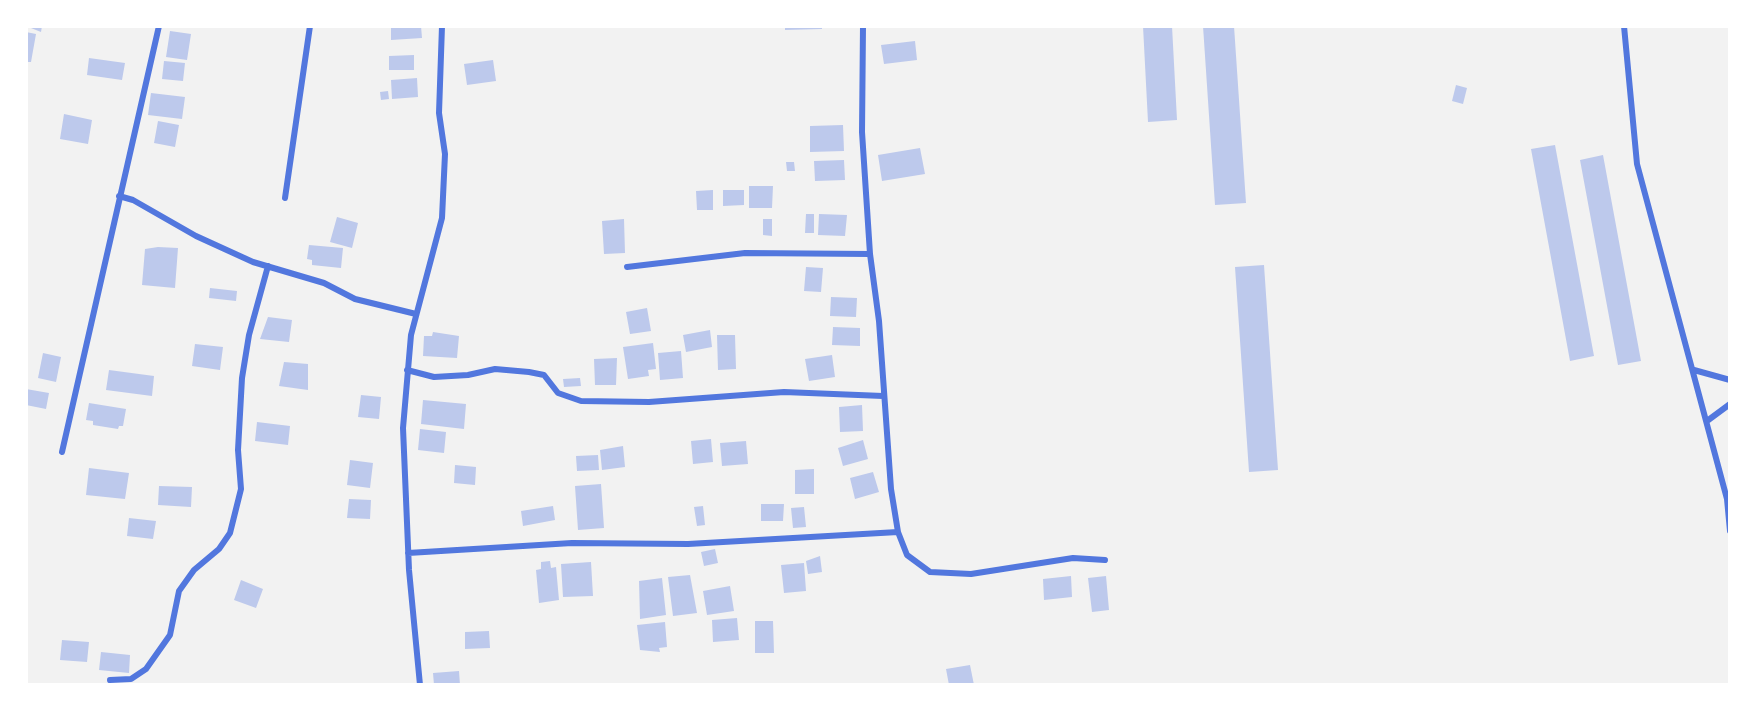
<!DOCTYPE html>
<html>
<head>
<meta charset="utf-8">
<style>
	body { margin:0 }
	#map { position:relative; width:1756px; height:711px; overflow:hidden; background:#f2f2f2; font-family:Poppins,sans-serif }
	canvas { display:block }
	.frame { position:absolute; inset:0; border:28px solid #fff; pointer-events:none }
</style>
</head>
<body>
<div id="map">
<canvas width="1756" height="711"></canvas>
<div class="frame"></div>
</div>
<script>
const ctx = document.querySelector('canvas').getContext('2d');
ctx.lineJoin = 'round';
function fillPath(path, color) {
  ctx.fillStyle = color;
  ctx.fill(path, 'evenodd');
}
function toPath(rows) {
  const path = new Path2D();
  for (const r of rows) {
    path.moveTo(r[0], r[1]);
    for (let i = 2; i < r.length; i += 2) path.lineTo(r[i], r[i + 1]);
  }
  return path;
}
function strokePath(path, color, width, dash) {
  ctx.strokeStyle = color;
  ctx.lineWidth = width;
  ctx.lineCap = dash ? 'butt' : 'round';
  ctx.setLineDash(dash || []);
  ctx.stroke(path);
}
fillPath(toPath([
	[26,26,42,26,41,32],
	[391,26,421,26,422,38,391,40],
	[785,26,822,26,822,29,785,30],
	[1143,26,1172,26,1177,120,1148,122],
	[1203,26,1234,26,1246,203,1215,205],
	[170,31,191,34,187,60,166,57],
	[26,32,36,34,31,62,26,62],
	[915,41,917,60,884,64,881,45],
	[414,55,414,70,389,70,389,56],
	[89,58,125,63,122,80,87,75],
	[493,60,496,81,467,85,464,64],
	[164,61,185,63,183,81,162,79],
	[417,78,418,97,392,99,391,80],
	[1456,85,1467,88,1463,104,1452,101],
	[388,91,389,99,381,100,380,92],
	[151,93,185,97,182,119,148,115],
	[64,114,92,120,88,144,60,139],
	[158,121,179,125,175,147,154,143],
	[843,125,844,151,810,152,810,126],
	[1555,145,1594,356,1570,361,1531,149],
	[920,148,925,174,882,181,878,155],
	[1603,155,1641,361,1618,365,1580,160],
	[844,160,845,180,815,181,814,161],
	[786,162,794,162,795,171,787,171],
	[749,186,773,186,772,208,749,208],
	[713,190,713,210,697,210,696,191],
	[723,190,744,190,744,205,723,206],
	[806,214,814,214,814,233,805,233],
	[819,214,847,215,845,236,818,235],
	[337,217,358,223,352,248,330,242],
	[624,219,625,253,604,254,602,221],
	[763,219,772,219,772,236,763,235],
	[309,245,343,248,341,268,312,265,312,260,307,259],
	[158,247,178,248,175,288,142,285,145,249],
	[1264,265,1278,470,1249,472,1235,267],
	[806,267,823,268,821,292,804,291],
	[210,288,237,291,236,301,209,298],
	[831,297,857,298,856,317,830,316],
	[647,308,651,331,630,334,626,312],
	[268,317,292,320,289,342,260,339],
	[833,327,860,328,860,346,832,345],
	[710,330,712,347,686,352,683,335],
	[433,332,459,336,457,358,423,356,424,336,432,336],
	[717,335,735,335,736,369,718,370],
	[653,343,656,369,648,370,649,376,628,379,623,347],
	[195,344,223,347,220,370,192,366],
	[681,351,683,378,660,380,658,353],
	[43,353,61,357,56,382,38,378],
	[832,355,835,377,809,381,805,359],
	[617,358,616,385,595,385,594,359],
	[284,362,308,364,308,390,279,386],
	[109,370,154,376,152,396,106,390],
	[580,378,581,386,564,387,563,379],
	[26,389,49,393,46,409,26,405],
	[361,395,381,397,379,419,358,417],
	[423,400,466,404,464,429,421,424],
	[89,403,126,409,123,426,119,426,118,429,93,425,93,421,86,420],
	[862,405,863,431,840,432,839,407],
	[257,422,290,426,288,445,255,441],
	[420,429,446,432,444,453,418,450],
	[711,439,713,462,693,464,691,441],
	[863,440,868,459,843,466,838,448],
	[746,441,748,464,722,466,720,443],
	[623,446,625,467,602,470,600,450],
	[598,455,599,470,577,471,576,456],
	[350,460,373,463,370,488,347,485],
	[455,465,476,467,475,485,454,483],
	[89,468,129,473,125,499,86,495],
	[814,469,814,494,795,494,795,470],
	[873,472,879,492,855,499,850,478],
	[601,484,604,528,578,530,575,486],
	[159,486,192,487,191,507,158,505],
	[349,499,371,500,370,519,347,518],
	[761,504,784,504,783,521,761,521],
	[553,506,555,520,523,526,521,511],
	[703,506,705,525,697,526,694,507],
	[804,507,806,527,793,528,791,508],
	[129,518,156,521,153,539,127,536],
	[715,549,718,563,704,566,701,552],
	[820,556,822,572,808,574,806,561],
	[550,561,551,568,556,567,559,600,539,603,536,570,541,569,541,562],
	[591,562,593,596,563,597,561,564],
	[804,563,806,591,784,593,781,565],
	[690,575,697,613,673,616,668,577],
	[1071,576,1072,597,1044,600,1043,579],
	[1106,576,1109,610,1092,612,1088,578],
	[662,578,666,615,640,619,639,581],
	[241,580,263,589,256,608,234,600],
	[730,586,734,611,707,615,703,591],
	[737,618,739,640,713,642,712,620],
	[755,621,773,621,774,653,755,653],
	[665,622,667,647,659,648,660,652,640,650,637,625],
	[489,631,490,648,465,649,465,632],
	[62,640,89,642,87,662,60,660],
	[101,652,130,655,129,673,99,670],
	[970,665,974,685,949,685,946,669],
	[459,671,460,685,434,685,433,673]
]), '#bdc9ec');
strokePath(toPath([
	[863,26,862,132,870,254,879,321,891,489,898,532,907,555,930,572,971,574,1073,558,1105,560],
	[1624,26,1637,164,1727,499,1730,531],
	[119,196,133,200,196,236,253,262,324,283,355,299,416,314],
	[285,198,310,26],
	[627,267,745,253,870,254],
	[407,370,434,377,468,375,495,369,529,372,544,375,558,393,581,401,649,402,784,392,883,396],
	[1694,370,1730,380],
	[1707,421,1730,404],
	[62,452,159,26],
	[408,553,572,543,688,544,898,532],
	[110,680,131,679,146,669,170,635,179,591,194,570,219,549,230,533,241,489,238,450,242,378,249,335,268,266],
	[420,685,409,570,403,428,411,335,442,218,445,154,439,113,442,26]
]), '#5277de', 6);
</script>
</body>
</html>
